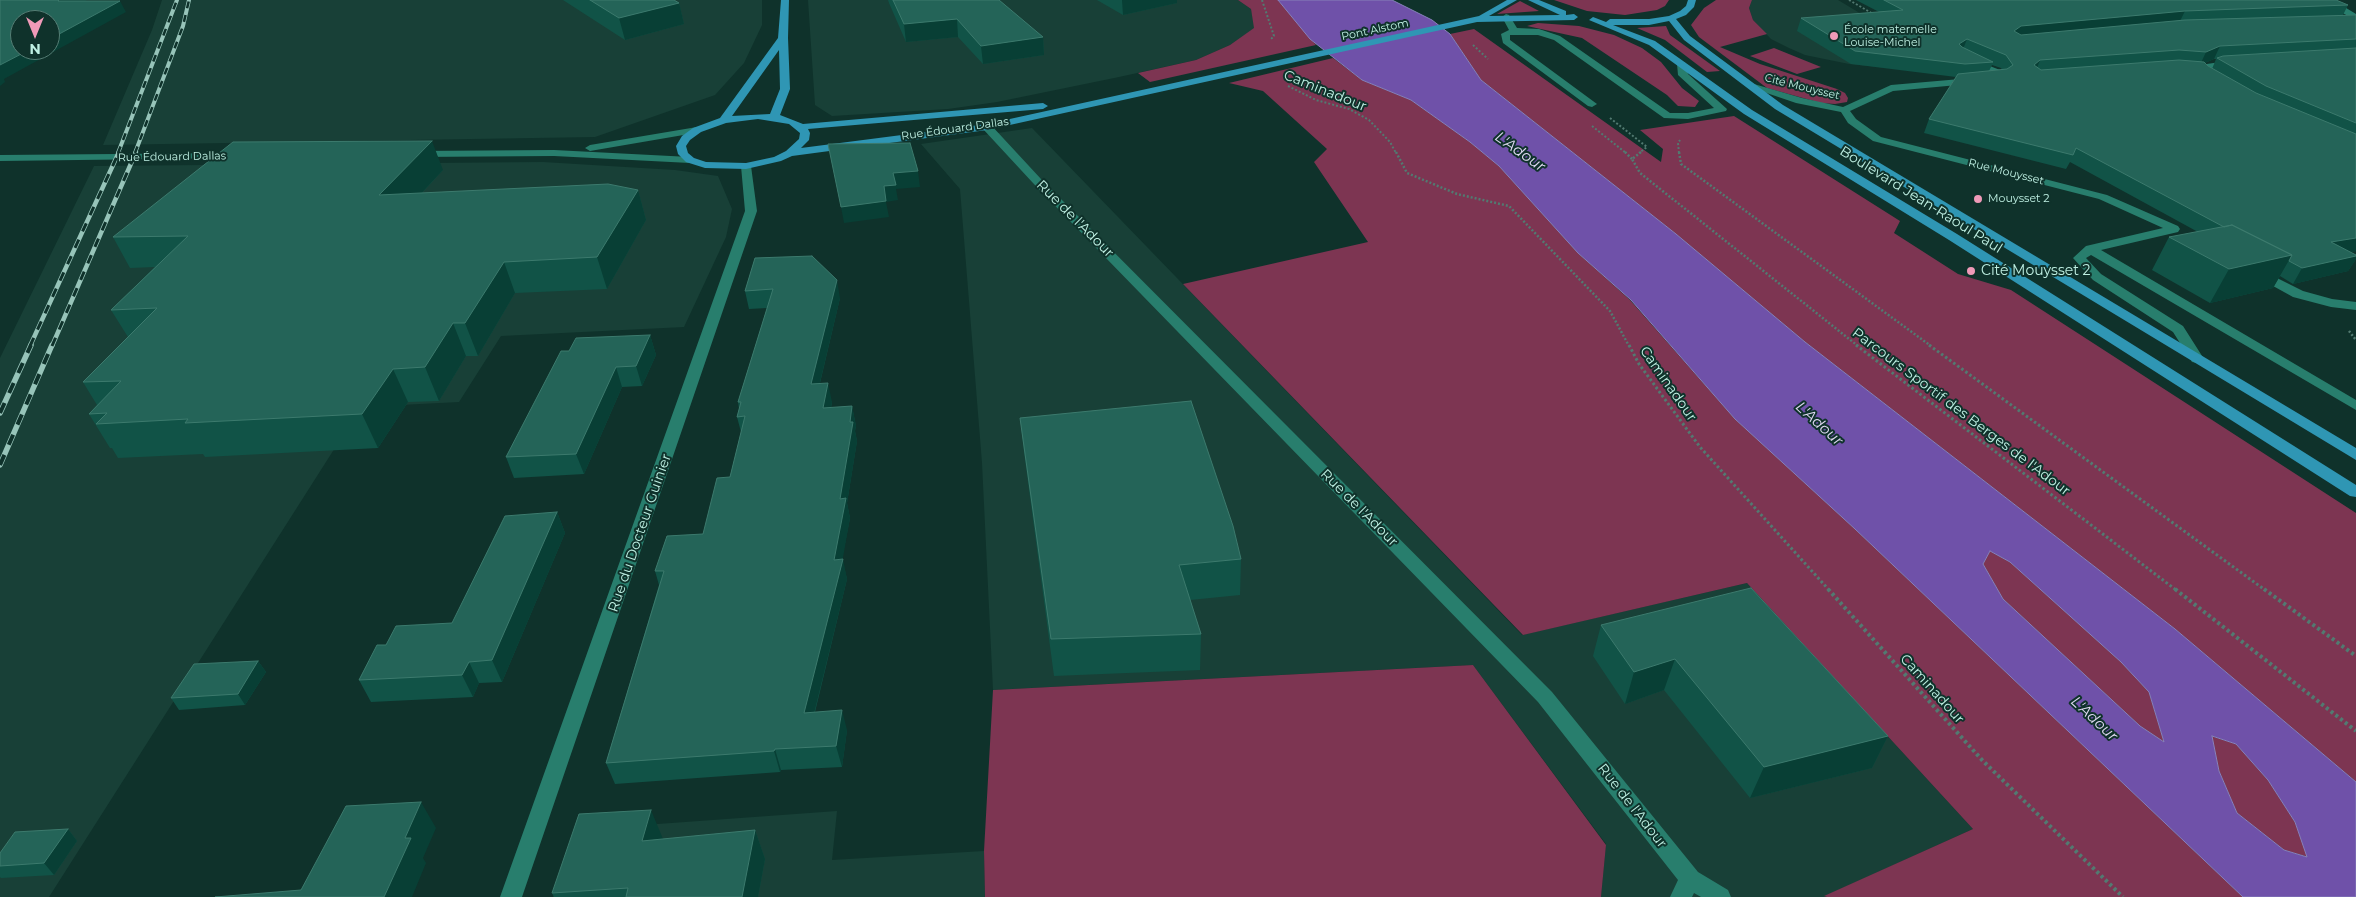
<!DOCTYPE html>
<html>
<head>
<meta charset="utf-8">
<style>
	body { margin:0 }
	#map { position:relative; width:2356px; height:897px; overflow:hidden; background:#0f322b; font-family:Montserrat,sans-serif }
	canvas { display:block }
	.north { position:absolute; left:10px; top:10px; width:50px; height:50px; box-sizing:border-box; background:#0f322b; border:1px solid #557e75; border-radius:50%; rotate:180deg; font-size:14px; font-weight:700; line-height:20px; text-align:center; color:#bff0e3 }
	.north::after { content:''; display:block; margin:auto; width:18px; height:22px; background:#ef9ab8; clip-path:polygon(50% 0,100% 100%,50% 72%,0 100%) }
</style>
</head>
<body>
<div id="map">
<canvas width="2356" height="897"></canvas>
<div class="north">N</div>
</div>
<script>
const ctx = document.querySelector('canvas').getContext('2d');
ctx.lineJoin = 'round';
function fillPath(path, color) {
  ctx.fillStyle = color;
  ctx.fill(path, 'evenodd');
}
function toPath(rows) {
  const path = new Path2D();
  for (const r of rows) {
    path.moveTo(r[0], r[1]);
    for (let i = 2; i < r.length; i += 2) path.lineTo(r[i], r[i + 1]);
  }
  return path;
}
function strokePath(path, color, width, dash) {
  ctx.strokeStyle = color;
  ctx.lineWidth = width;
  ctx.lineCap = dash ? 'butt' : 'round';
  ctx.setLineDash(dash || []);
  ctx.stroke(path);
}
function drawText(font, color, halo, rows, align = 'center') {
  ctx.font = font + ' Montserrat,sans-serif';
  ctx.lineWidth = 4;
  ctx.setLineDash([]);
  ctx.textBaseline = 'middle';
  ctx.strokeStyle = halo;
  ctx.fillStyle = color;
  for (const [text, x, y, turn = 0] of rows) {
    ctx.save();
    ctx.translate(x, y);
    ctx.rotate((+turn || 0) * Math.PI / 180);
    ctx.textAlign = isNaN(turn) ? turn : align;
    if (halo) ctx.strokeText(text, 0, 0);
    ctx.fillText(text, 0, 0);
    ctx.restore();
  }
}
fillPath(toPath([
	[162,0,762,0,762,25,744,63,715,95,595,137,103,145,152,30],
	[808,0,1238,0,1251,9,1255,28,1230,45,1196,60,1119,77,997,102,948,109,832,116,815,105],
	[1752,0,1838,0,1878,24,1917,71,1849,64,1805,55,1789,48,1771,39,1753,20,1749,8],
	[1032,128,1522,635,1747,583,1973,829,1825,896,1827,897,1601,897,1606,844,1473,665,993,690,982,463,960,189,921,144],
	[543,162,675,170,718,176,732,209,726,237,684,327,501,336,459,402,361,407,49,897,0,897,0,358,94,166],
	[837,811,832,860,984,851,985,897,553,897,575,830]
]), '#184037');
fillPath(toPath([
	[1238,0,1278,0,1316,45,1150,82,1138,73,1196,60,1230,45,1254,28,1251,9],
	[1554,0,1669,0,1665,6,1657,10,1625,15,1587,11],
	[1716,0,1752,0,1749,8,1753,20,1767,34,1720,47,1760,64,1837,89,1845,93,1848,98,1847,102,1835,104,1821,103,1767,88,1699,37,1691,25,1704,8],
	[1520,1,1539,11,1497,14],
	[1538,23,1579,26,1614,35,1642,48,1661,62,1682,88,1699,101,1695,107,1678,106,1667,95,1582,38,1527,26],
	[1666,26,1670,35,1720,71,1707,72,1665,40,1637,28],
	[1474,29,1661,162,1663,149,1640,130,1734,116,1900,221,1894,233,1958,274,2011,290,2356,513,2356,782,2175,629,1805,342,1676,234,1481,80,1450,34],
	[1774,48,1821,67,1797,74,1750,56],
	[1333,58,1362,80,1411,100,1470,142,1499,166,1578,253,1630,300,1735,419,1855,529,2243,897,1827,897,1824,896,1973,829,1747,583,1523,635,1183,284,1368,242,1314,162,1327,149,1263,91,1229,83],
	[1990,551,2010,562,2121,662,2149,692,2164,742,2140,726,2003,599,1983,564],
	[1473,665,1606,845,1601,897,985,897,984,851,993,690],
	[2211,736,2236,744,2268,780,2295,822,2308,857,2284,850,2237,813,2219,771]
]), '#7d3552');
const water = toPath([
	[1278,0,1392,0,1432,20,1450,34,1481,80,1676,234,1805,342,2175,629,2356,782,2356,897,2243,897,1855,529,1735,419,1631,300,1578,253,1499,166,1470,142,1411,100,1362,80,1310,39,1278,0],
	[1990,551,2010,562,2121,662,2149,692,2164,742,2140,726,2003,599,1983,564,1990,551],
	[2212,736,2236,744,2268,780,2295,822,2307,857,2284,850,2237,813,2219,771,2212,736]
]);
fillPath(water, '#6f51a9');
strokePath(water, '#8781ba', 1);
strokePath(toPath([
	[1262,0,1274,36,1271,39],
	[1849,0,1875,15],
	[1473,45,1488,59],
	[1288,86,1316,100,1349,109,1369,120,1390,142,1396,153],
	[1610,118,1647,147,1639,153],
	[1592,126,1626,153],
	[1679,153,1678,143,1680,140]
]), '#527a71', 2, [2, 2]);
strokePath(toPath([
	[1396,152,1407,173,1457,194,1509,206,1610,311,1629,346],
	[1625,152,1632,159],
	[1641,152,1632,159,1640,173,1858,346],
	[1679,152,1681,164,1931,346],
	[2349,331,2356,340]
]), '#527a71', 2.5, [2, 2]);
strokePath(toPath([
	[1629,345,1639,364,1700,447,1829,590],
	[1856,345,2176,590],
	[1929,345,2265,590]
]), '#527a71', 3, [2.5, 2.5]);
strokePath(toPath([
	[1828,589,1982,760,2123,897],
	[2175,589,2356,731],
	[2264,589,2356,656]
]), '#527a71', 4, [3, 3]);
fillPath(toPath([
	[2325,0,2333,0,2356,14,2356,20,2327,5,2325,0],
	[1506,14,1509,15,1517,28,1539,29,1560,36,1670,113,1688,113,1714,108,1678,75,1677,64,1685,62,1688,74,1727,109,1726,111,1688,119,1664,118,1554,40,1538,35,1510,35,1510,40,1597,104,1592,107,1588,106,1503,43,1501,34,1509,30,1502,17,1506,14],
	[1972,59,2000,70,2006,78,2001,81,1893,91,1850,111,1856,119,1881,137,2107,195,2178,226,2180,229,2178,232,2101,250,2356,400,2356,410,2091,255,2086,258,2101,274,2183,326,2204,359,2197,363,2192,362,2173,332,2093,280,2073,258,2086,246,2163,228,2099,199,1873,141,1848,123,1841,112,1796,103,1749,87,1754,84,1802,98,1843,107,1891,85,1995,76,1969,64,1967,62,1972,59],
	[2234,60,2237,61,2237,65,2206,69,2215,79,2213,81,2207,81,2196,70,2200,65,2234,60],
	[987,124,991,125,1041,179,1552,692,1698,872,1728,890,1731,897,1701,897,1694,893,1692,897,1670,897,1678,880,1538,702,1033,183,983,129,982,127,987,124],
	[697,127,702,130,701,132,590,151,585,148,590,145,697,127],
	[554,150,690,157,695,160,690,163,554,156,416,157,411,154,416,151,554,150],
	[233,153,237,154,237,158,0,161,0,155,233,153],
	[746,163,751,166,757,211,522,897,500,897,745,211,741,166,746,163],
	[2259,269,2303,291,2332,299,2356,302,2356,310,2331,307,2293,297,2255,276,2253,273,2255,270,2259,269]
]), '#287e6d');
fillPath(toPath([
	[781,0,789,0,788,38,790,89,780,115,803,124,1043,103,1048,106,1043,109,808,129,810,133,809,140,801,148,987,124,1479,16,1507,0,1517,0,1489,16,1560,15,1528,0,1539,0,1566,11,1566,15,1574,14,1578,17,1574,20,1477,22,987,130,792,156,781,161,746,169,705,168,686,162,678,154,676,146,682,136,693,128,720,118,778,38,781,0],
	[779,50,780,89,770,114,732,116,779,50],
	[758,119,789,124,800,133,799,139,786,151,774,157,746,163,706,162,694,158,688,153,686,146,690,140,701,132,726,123,758,119],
	[1688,0,1696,0,1694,7,1686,15,1676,19,1690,36,1783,105,2356,448,2356,460,1775,109,1684,40,1669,21,1649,25,1613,25,1655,41,1752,110,1957,234,2356,485,2356,497,2350,496,1949,240,1744,114,1649,45,1589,20,1593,17,1606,22,1610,19,1649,19,1669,16,1680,11,1686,6,1688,0]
]), '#2f96b4');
const railFar2 = toPath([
	[118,153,177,0],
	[135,153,183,26,189,0]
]);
const railFar1 = toPath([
	[30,346,119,152],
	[52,346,136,152]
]);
const rail = toPath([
	[0,413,31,345],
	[0,465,52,345]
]);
strokePath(railFar2, '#97c4b9', 4);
strokePath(railFar1, '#97c4b9', 4.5);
strokePath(rail, '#97c4b9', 5.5);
strokePath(railFar2, '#0f322b', 2.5, [7]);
strokePath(railFar1, '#0f322b', 3, [9]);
strokePath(rail, '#0f322b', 4, [11]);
fillPath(toPath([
	[563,0,674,0,679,3,684,24,625,40],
	[888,0,999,0,1043,37,1044,55,983,64,958,37,906,42,889,3],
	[1097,0,1177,0,1177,3,1123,15],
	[1856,0,2336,0,2348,5,2343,15,2356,15,2356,251,2351,252,2356,255,2356,259,2348,271,2293,284,2280,276,2273,288,2210,303,2152,270,2169,237,2198,232,2070,162,2066,169,1924,133,1929,119,1956,77,1851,64,1797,31,1801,18,1879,12],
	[2214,59,2216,59,2212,69,2208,66,2205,63],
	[1992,65,2001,68,2002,70,1989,71],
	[443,170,422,193,638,190,646,220,607,289,515,293,478,356,466,356,439,401,408,402,378,448,205,457,203,454,118,458,112,448,110,448,89,414,97,405,83,382,128,337,111,310,155,267,130,268,113,237],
	[755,258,840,298,820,383,832,402,831,408,852,406,856,426,855,431,857,441,847,503,850,518,842,559,847,579,815,712,847,730,842,767,781,770,780,772,615,784,606,763,659,585,655,571,703,534,730,477,741,432,737,417,739,409,738,402,767,308,749,309,745,291],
	[650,335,656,355,642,386,622,387,584,474,514,478,506,457,569,351],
	[1020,418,1241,559,1240,595,1190,600,1201,634,1200,670,1054,676,1024,452],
	[557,512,565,533,502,682,479,683,473,697,371,702,359,680,386,645,452,623],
	[1601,625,1888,736,1872,768,1750,798,1664,690,1625,704,1593,656],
	[258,661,266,672,245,705,179,710,171,698],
	[68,829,77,841,54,875,1,878,0,877,0,866],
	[755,830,765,859,758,897,554,897,552,893,662,839]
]), '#115347');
fillPath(toPath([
	[59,0,87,0,64,12],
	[1122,0,1177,0,1177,3,1123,15],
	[120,1,126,12,4,79,5,82,0,86,0,65,29,50,50,50,50,39],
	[679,3,684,24,625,40,619,18],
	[2185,11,2179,23,2009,44,2014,31,2021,26],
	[957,19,958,37,906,42,904,24],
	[1043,37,1044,55,983,64,981,46],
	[1967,39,1962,52,1959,44],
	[2220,46,2214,59,2200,65,2206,52],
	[2040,60,2035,73,2034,65],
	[432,141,443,170,392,225,379,195],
	[918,171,920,187,896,189,898,200,886,202,889,217,844,223,841,207,884,186,893,173],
	[638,190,646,220,607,289,597,257],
	[2356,238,2356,251,2321,258,2331,242],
	[2292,255,2273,288,2210,303,2229,269],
	[2356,256,2356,259,2348,271,2293,284,2302,268],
	[504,262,515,293,478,356,465,323],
	[837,280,840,298,815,403,811,384],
	[453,323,466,356,439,401,425,367],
	[650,335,656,355,642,386,636,366],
	[616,367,622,387,584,474,576,454],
	[393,369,408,402,378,448,362,414],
	[828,383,832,402,827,427,823,408],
	[852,406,856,426,855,431,857,441,847,503,850,518,842,563,843,559,847,579,809,734,804,713,840,499],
	[557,512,565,533,502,682,492,660],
	[1675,659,1664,690,1625,704,1634,672],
	[258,661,266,672,245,705,238,694],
	[469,662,479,683,473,697,462,675],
	[842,710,847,730,842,767,836,746],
	[1888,736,1872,768,1750,798,1764,767],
	[775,749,781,770,780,772,774,751],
	[421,802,436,828,423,858,426,863,412,897,384,897,405,838],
	[651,810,663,839,642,841],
	[68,829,77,841,54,875,44,863],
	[755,830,765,859,758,897,742,897]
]), '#083f35');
const building = toPath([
	[0,0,59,0,58,1,120,1,50,39,50,20,20,20,20,50,29,50,0,65,0,0],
	[590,0,674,0,679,3,619,18,590,0],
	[893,0,999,0,1043,37,981,46,957,19,904,24,893,0],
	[1884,0,2336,0,2348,5,2185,11,2021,26,2014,31,2021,35,2185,20,2356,15,2356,39,2220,46,2206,52,2179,50,2040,60,2034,65,2041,70,2179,60,2204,62,2208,66,2256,93,2356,134,2356,238,2331,242,2356,255,2356,256,2302,268,2289,261,2292,255,2232,225,2224,227,2076,148,2073,155,1929,119,1958,74,2007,69,2013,65,2006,55,1967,39,1959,44,1962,47,1993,62,1965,64,1855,51,1801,18,1903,10,1884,0],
	[2356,48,2356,123,2266,86,2217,58,2223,56,2356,48],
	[432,141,379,195,608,184,638,190,597,257,504,262,465,323,453,323,425,367,393,369,362,414,185,423,188,419,96,424,107,413,89,414,121,381,83,382,157,308,111,310,188,236,113,237,233,142,432,141],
	[910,143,918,171,893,173,896,185,884,186,886,201,841,207,828,144,910,143],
	[2232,225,2292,255,2229,269,2169,237,2232,225],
	[812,256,837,280,811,384,828,383,823,408,852,406,850,422,853,422,840,499,846,498,834,560,843,559,804,713,842,710,836,746,775,749,774,751,606,763,664,571,655,571,667,536,703,534,717,478,730,477,745,416,737,417,741,402,738,402,773,289,745,291,755,258,812,256],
	[650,335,636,366,616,367,576,454,506,457,561,351,569,351,576,338,650,335],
	[1191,401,1233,526,1241,559,1179,565,1201,634,1051,639,1020,418,1191,401],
	[557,512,492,660,469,662,462,675,359,680,377,645,386,645,396,626,452,623,505,516,557,512],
	[1751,588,1888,736,1764,767,1675,659,1634,672,1601,625,1751,588],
	[258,661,238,694,171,698,194,664,258,661],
	[421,802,405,838,411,838,384,897,215,897,301,890,346,806,421,802],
	[651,810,642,841,755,830,742,897,626,897,628,888,552,893,579,814,651,810],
	[68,829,44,863,0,866,0,853,15,832,68,829]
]);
fillPath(building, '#246458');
strokePath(building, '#3c7a6d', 1);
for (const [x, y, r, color] of [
	[1834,36,5,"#ef9ab8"],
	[1978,199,5,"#ef9ab8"],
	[1971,271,5,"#ef9ab8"]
]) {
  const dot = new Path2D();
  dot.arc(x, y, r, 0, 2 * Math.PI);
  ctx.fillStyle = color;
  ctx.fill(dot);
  strokePath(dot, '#0f322b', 2);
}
drawText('11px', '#bff0e3', '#0f322b', [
	["Pont Alstom",1375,30,-12],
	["Cité Mouysset",1802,87,14],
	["Rue Édouard Dallas",955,129,-8],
	["Rue Édouard Dallas",172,157,-1],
	["Rue Mouysset",2006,172,14]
]);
drawText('11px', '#bff0e3', '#0f322b', [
	["École maternelle",1844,30],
	["Louise-Michel",1844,43],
	["Mouysset 2",1988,199]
], 'left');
drawText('14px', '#bff0e3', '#0f322b', [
	["Caminadour",1325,91,22],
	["Boulevard Jean-Raoul Paul",1921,200,32],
	["Rue de l'Adour",1075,219,45],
	["Caminadour",1668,384,55],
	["Parcours Sportif des Berges de l'Adour",1961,412,37],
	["Rue de l'Adour",1359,508,45],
	["Rue du Docteur Guinier",640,533,-71],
	["Caminadour",1932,689,48],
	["Rue de l'Adour",1632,806,52]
]);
drawText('14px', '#bff0e3', '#0f322b', [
	["Cité Mouysset 2",1981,271]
], 'left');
drawText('italic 15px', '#e0daf2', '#0f322b', [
	["L'Adour",1520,152,35],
	["L'Adour",1819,424,42],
	["L'Adour",2094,719,43]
]);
</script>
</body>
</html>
